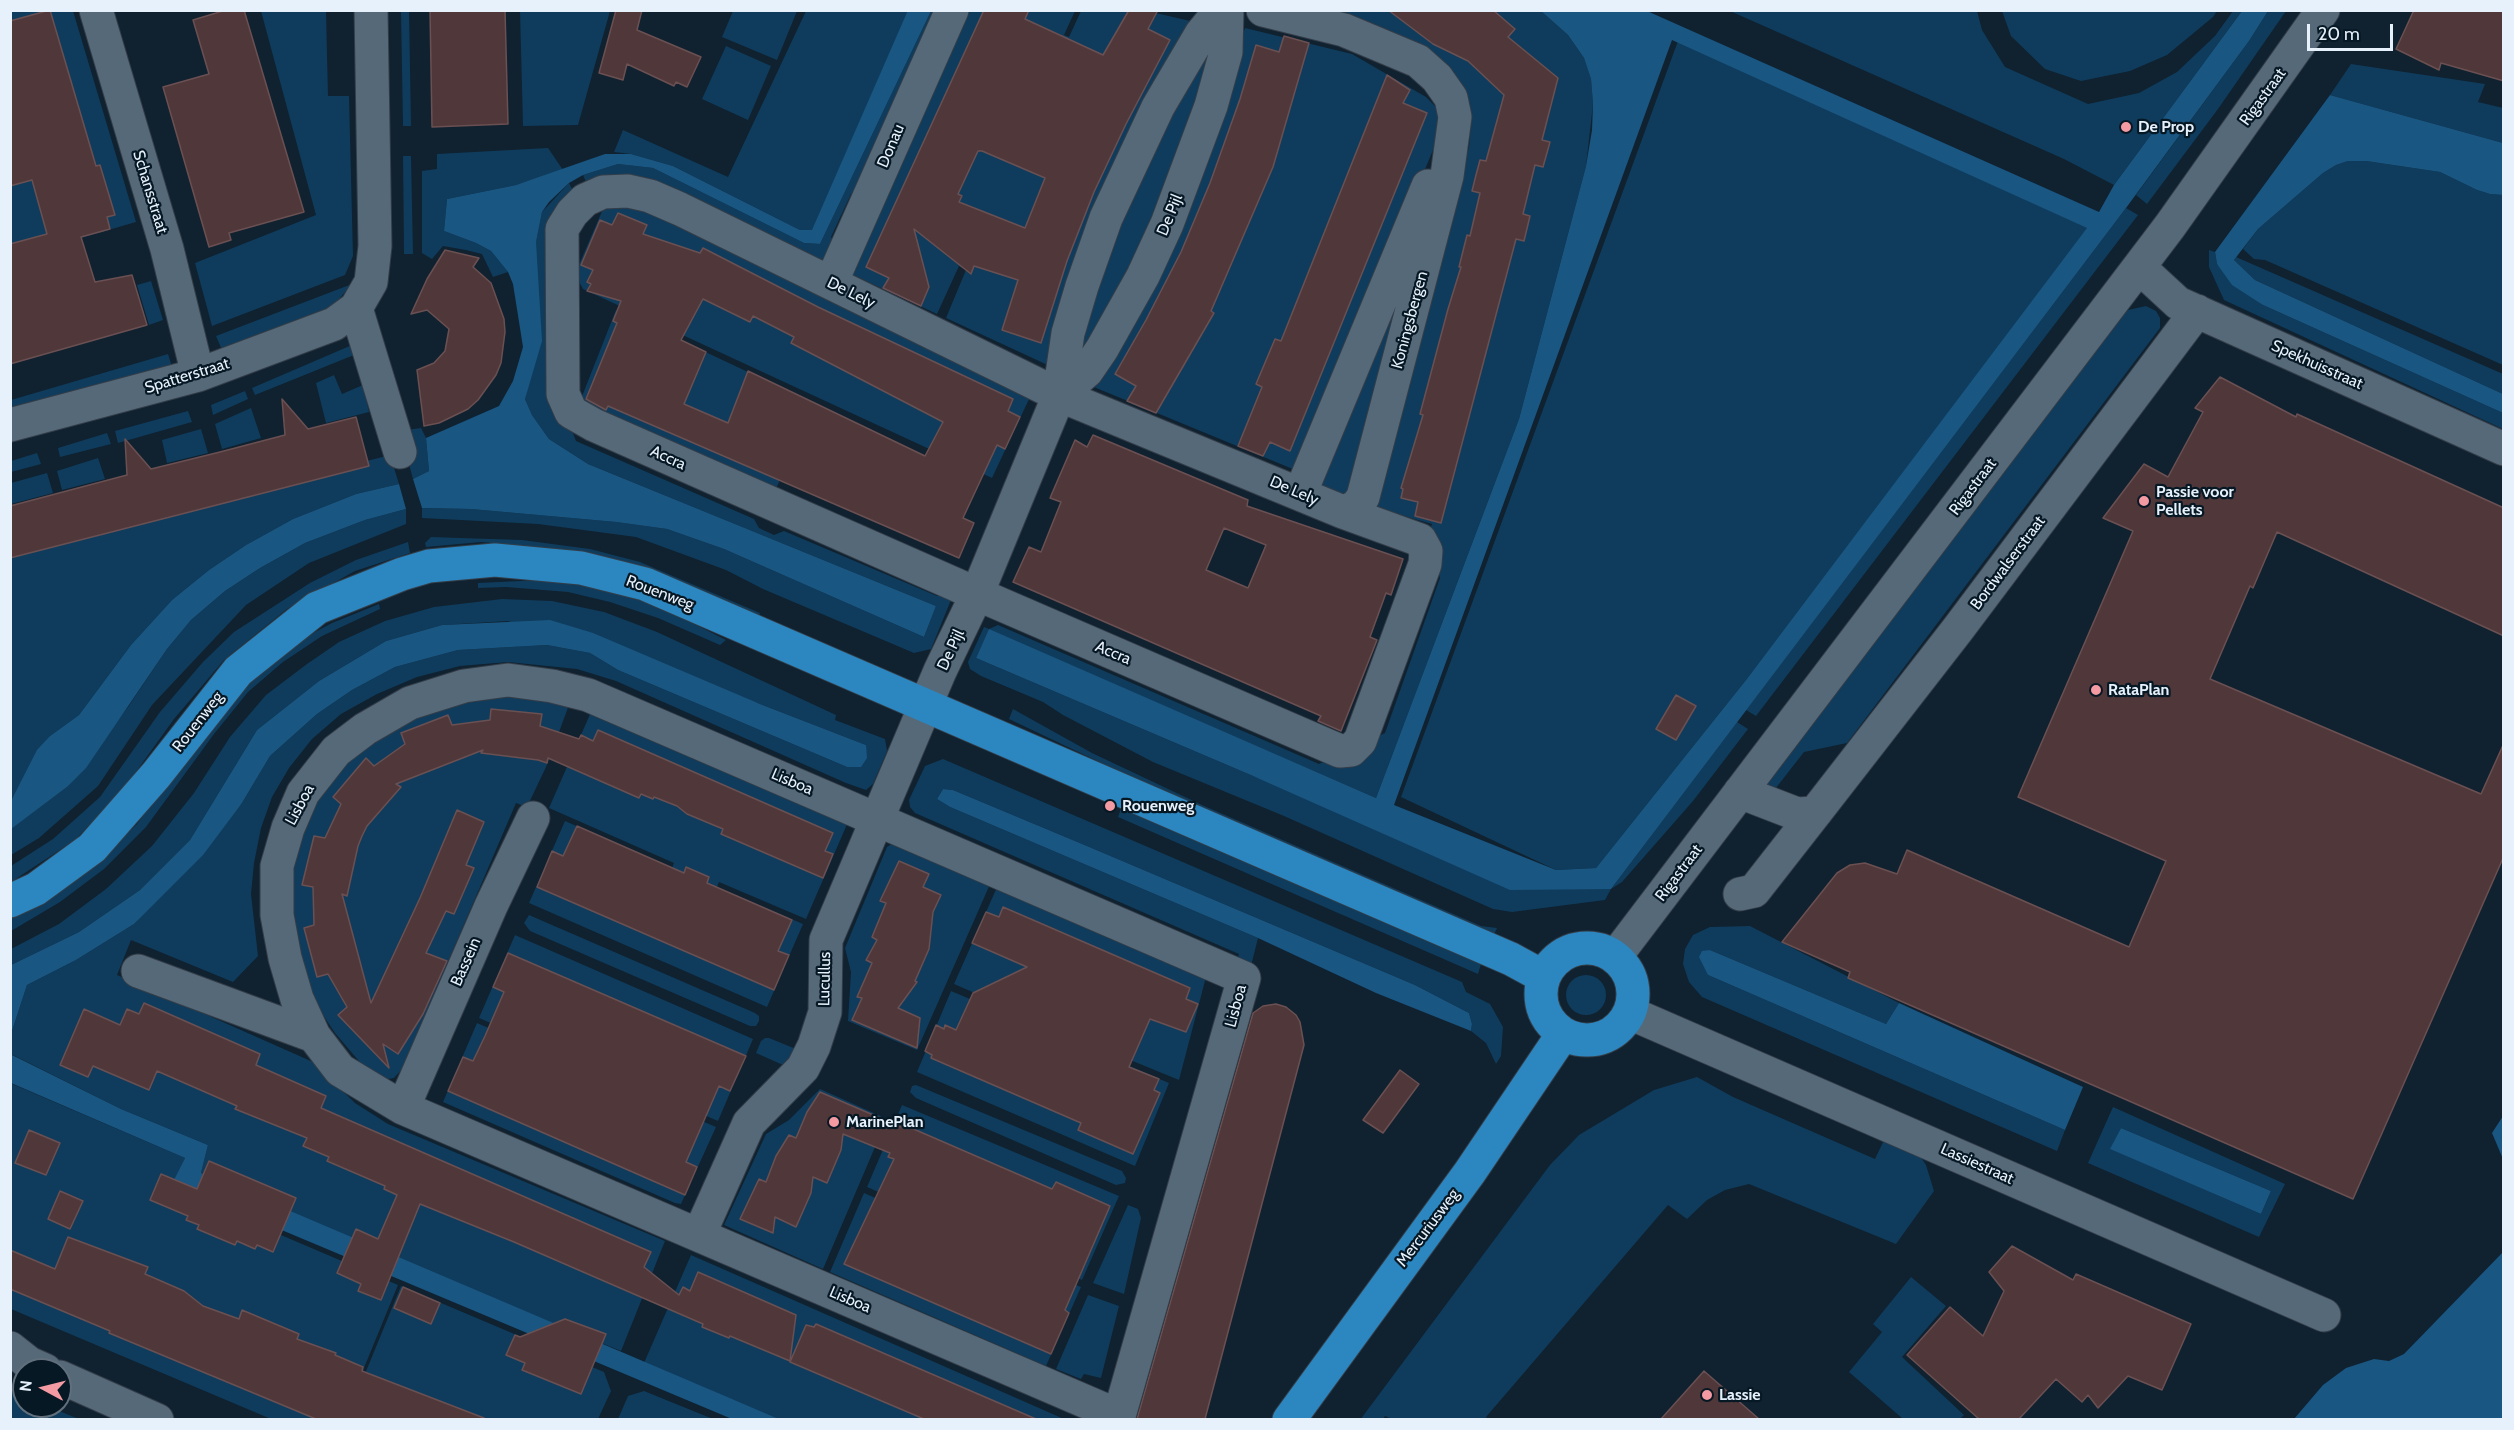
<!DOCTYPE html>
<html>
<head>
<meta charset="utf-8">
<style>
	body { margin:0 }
	#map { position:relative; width:2514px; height:1430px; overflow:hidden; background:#10212f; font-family:Cabin,sans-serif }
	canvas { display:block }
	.frame { position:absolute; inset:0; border:12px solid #e6f1fb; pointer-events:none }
	.north { position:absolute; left:12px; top:1358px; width:60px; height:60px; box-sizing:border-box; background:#071825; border:2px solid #606f7b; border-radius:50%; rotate:277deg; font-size:16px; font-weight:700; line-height:24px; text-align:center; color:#e6f1fb }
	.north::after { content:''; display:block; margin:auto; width:21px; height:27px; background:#f49aa2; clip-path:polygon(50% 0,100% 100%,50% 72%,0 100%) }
	.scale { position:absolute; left:2307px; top:24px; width:86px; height:27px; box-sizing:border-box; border:3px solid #e6f1fb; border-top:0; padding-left:8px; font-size:18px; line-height:21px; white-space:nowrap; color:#e6f1fb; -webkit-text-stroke:4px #071825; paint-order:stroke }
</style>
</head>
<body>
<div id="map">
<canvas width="2514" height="1430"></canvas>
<div class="frame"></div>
<div class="north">N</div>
<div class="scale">20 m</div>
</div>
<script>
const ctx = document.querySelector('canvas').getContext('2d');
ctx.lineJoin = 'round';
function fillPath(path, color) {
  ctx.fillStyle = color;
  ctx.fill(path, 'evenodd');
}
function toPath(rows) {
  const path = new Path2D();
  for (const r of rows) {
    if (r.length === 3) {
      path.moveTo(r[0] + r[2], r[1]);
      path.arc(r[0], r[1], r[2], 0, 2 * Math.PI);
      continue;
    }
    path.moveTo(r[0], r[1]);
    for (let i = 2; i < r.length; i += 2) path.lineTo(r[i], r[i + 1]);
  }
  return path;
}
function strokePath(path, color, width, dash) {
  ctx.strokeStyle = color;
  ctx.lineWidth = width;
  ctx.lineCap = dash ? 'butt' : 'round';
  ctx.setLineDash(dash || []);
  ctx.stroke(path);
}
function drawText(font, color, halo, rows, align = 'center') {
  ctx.font = font + ' Cabin,sans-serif';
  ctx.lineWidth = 4.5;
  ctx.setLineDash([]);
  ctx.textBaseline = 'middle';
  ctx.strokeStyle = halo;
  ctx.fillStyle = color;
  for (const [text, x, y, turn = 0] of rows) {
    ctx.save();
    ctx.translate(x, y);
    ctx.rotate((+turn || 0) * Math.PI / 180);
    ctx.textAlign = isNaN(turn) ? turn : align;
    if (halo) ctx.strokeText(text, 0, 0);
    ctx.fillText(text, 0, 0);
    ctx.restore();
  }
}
fillPath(toPath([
	[11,11,73,11,136,222,11,258],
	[261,11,326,11,328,96,349,96,353,256,345,275,212,326,195,263,316,215],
	[401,11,409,11,411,126,403,126],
	[520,11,610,11,578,125,523,126],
	[733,11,797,11,777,60,722,37],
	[806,11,908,11,813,230,800,230,673,166,631,154,614,152,623,130,728,177],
	[931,11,938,11,862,192,851,194,831,237,837,246,826,260,811,268,589,189,583,175,618,164,653,168,804,243,820,244],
	[970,11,1075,11,1064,35,1069,37,1081,11,1147,11,1199,23,1052,367,946,318,966,270,959,266,937,314,851,274],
	[1323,11,1541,11,1568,35,1584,58,1591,79,1593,104,1586,166,1519,419,1376,798,989,630,976,658,1253,776,1611,889,1737,722,1748,729,1693,801,1622,882,1611,889,1605,900,1512,912,1493,909,1284,816,1153,762,1063,715,1043,702,981,676,970,669,968,662,984,627,989,629,998,625,1319,764,1385,733,1440,578,1428,535,1432,524,1373,507,1469,147,1471,123,1461,92],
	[1730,11,1977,11,1982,30,2005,67,2088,104,2139,93,2177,72,2215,36,2233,11,2242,11,2114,185,2064,159],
	[2002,11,2002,10,2217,11,2213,17,2167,55,2130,71,2081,81,2045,69,2011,36],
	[2268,11,2286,11,2218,109,2147,204,2136,195,2249,41],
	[1245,28,1352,54,1426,97,1436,107,1439,119,1440,133,1300,472,1089,385,1219,111],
	[1212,37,1197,125,1101,333,1070,361,1100,252],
	[1678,41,2088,228,1746,680,1596,868,1556,870,1401,797],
	[726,46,771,66,748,120,702,99],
	[2351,64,2485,84,2478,102,2503,108,2503,143,2330,95],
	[548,148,563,170,516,185,447,199,444,231,476,243,491,251,508,272,493,277,482,254,466,250,443,246,432,259,422,253,422,171,437,169,437,154],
	[411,156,413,254,404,254,403,156],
	[2348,161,2366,161,2440,172,2477,190,2490,194,2503,195,2503,365,2265,260,2254,259,2243,249,2258,229,2323,173,2336,165],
	[569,183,576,197,553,330,547,397,561,420,570,426,576,441,754,519,759,528,774,535,784,531,937,596,943,595,951,600,931,649,914,653,763,589,726,570,636,537,538,524,422,518,422,508,471,509,616,522,667,529,724,549,924,637,936,606,588,464,549,439,532,415,525,399,536,241,542,212],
	[625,206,655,215,1030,397,992,478,583,289,575,274,603,209],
	[2126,208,2138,215,1756,716,1746,710],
	[1422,229,1347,495,1317,492],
	[2209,250,2215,252,2217,264,2263,305,2503,413,2503,429,2224,300,2209,267],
	[2236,257,2503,374,2503,394,2255,280,2234,260],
	[151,281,163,320,149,325,137,285],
	[352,284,333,306,222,350,216,336],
	[2146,306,2156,311,2160,318,2160,328,1847,743,1804,752,1772,793,1763,790,2118,318,2128,310],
	[616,310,814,403,775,491,577,409],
	[352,345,354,355,255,395,252,388],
	[168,354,173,370,11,415,11,400],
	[334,375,342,394,363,385,369,412,326,423,316,383],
	[245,391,248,399,213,415,211,405],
	[251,408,261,438,222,449,215,424],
	[188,411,192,422,118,443,115,431],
	[421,428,426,438,429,471,413,479,400,431],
	[201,429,208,453,167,463,162,440],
	[107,433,111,444,60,457,58,448],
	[37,453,41,464,11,472,11,461],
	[390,455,399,484,356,494,293,519,246,545,209,570,172,600,131,645,79,715,50,736,11,801,11,553],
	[98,458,105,479,62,490,57,471],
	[47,473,53,493,11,504,11,483],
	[406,509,406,524,309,563,246,605,152,705,98,786,39,838,11,855,10,829,67,787,128,707,167,649,191,620,225,591,260,568,305,543,365,520],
	[431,537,522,540,590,549,640,562,760,613,757,621,612,559,545,548,481,542,426,547,425,543],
	[408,542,410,553,355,571,287,609,224,660,174,719,123,790,75,840,11,882,11,866,53,839,100,797,160,712,203,662,234,632,310,583,356,560],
	[542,580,579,584,626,595,667,610,726,640,720,645,658,618,610,602,568,592,506,587,478,588,478,583],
	[502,599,552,601,604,612,657,632,836,715,835,720,885,739,887,751,873,784,866,790,846,783,616,681,577,669,508,662,460,666,417,677,377,694,341,714,312,739,289,768,272,797,261,828,254,863,251,894,258,956,233,982,131,940,117,975,313,1062,355,1103,388,1124,665,1241,621,1351,430,1273,201,1173,208,1145,121,1109,11,1054,11,1034,27,985,76,960,134,924,242,803,270,756,317,714,352,690,395,667,458,650,547,645,590,653,618,670,847,767,866,745,760,704,508,621,442,625,386,641,319,681,257,730,190,840,140,890,79,932,11,965,11,949,59,924,106,889,152,846,194,793,230,737,266,695,307,664,339,642,385,621,434,607],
	[379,604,380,609,322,636,283,662,248,692,214,734,146,827,104,869,60,902,11,931,11,918,97,862,137,824,219,709,294,643,332,623],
	[498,697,532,697,569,705,546,767,527,807,516,803,402,1069,394,1078,382,1080,364,1067,335,1033,311,997,295,952,288,868,319,790,377,733,456,702],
	[1013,709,1092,753,1202,805,1481,926,1497,928,1493,937,1196,808,1009,719],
	[591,712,848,822,806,919,719,882,717,887,803,924,767,1007,529,903,565,821,672,868,674,863,549,808],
	[943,759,1462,982,1466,992,1490,1004,1503,1027,1501,1056,1496,1064,1486,1043,1471,1031,1472,1024,1469,1013,1415,985,1087,846,953,790,943,789,937,799,950,807,1258,938,1250,970,1236,964,1239,954,915,813,910,807,909,800,925,766],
	[1122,806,1481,964,1478,974,1118,817],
	[893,843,991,882,917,1050,848,1021,851,972,845,948,887,847],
	[998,885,1206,977,1179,1080,1101,1048,1099,1053,1169,1083,1135,1166,917,1072,951,991,1077,1044,1079,1038,954,984],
	[529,915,755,1013,759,1016,759,1021,756,1026,750,1026,530,931,524,923],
	[1750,926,1899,1003,1886,1024,1710,950,1708,975,2065,1130,2057,1151,1702,997,1689,982,1683,964,1685,949,1693,935,1710,927],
	[515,935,753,1039,718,1121,594,1068,592,1074,716,1127,681,1204,675,1203,443,1102,477,1023,579,1067,581,1062,479,1018],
	[1586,995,20],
	[765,1038,769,1038,796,1049,789,1064,783,1065,756,1053,761,1041],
	[1697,1077,1733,1097,1875,1159,1884,1140,1918,1153,1926,1165,1934,1191,1896,1244,1749,1184,1725,1190,1707,1200,1687,1219,1668,1205,1486,1417,1488,1419,1394,1420,1385,1416,1383,1419,1360,1420,1550,1165,1579,1135,1654,1090],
	[10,1083,185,1158,171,1188,398,1285,343,1419,271,1419,11,1309],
	[916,1085,1122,1171,1126,1178,1125,1183,1116,1185,916,1098,910,1092,912,1086],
	[820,1089,887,1119,823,1269,724,1225,766,1134,789,1120],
	[902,1105,1119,1196,1082,1280,1008,1248,1005,1254,1081,1287,1046,1366,830,1272,864,1193,993,1249,996,1243,867,1187],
	[2113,1107,2285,1184,2259,1237,2088,1163],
	[2121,1128,2271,1191,2261,1214,2111,1149],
	[1128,1205,1138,1209,1141,1218,1124,1294,1093,1283],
	[691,1255,1064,1419,779,1419,644,1363],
	[1911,1277,1946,1306,1902,1357,1964,1415,1960,1419,1903,1419,1849,1372,1882,1332,1873,1324],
	[401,1286,604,1372,611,1391,598,1419,346,1420],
	[1088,1295,1119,1306,1101,1378,1084,1374,1081,1379,1056,1369],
	[11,1390,24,1396,24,1406,47,1406,79,1419,11,1419],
	[644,1391,713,1419,618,1419,628,1396]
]), '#0f3c5c');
fillPath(toPath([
	[908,10,931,11,820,244,804,243,653,168,618,164,583,175,569,183,549,202,542,212,536,242,542,341,525,399,532,415,549,439,588,464,936,606,924,637,724,549,667,529,616,522,471,509,422,508,413,479,429,471,426,438,499,406,513,381,523,347,513,284,508,272,491,251,476,243,444,231,447,199,516,185,605,154,631,154,673,166,800,230,812,230],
	[1541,11,1647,11,2099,212,2114,185,2242,11,2268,11,2249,41,2126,208,1611,889,1510,890,1253,776,976,658,989,629,1376,798,1519,419,1586,166,1592,130,1593,104,1591,79,1584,58,1568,35],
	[1672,40,2087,228,1746,680,1596,868,1556,870,1394,805],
	[2330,95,2503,143,2503,195,2490,194,2477,190,2440,172,2366,161,2348,161,2336,165,2323,173,2258,229,2234,260,2255,280,2503,394,2503,413,2263,305,2232,285,2217,264,2215,252],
	[399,484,406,509,365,520,305,543,260,568,225,591,191,620,167,649,86,768,67,787,11,829,11,801,37,750,50,736,79,715,131,645,172,600,209,570,246,545,293,519,356,494],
	[550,620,593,633,760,704,866,745,867,758,861,767,847,767,618,670,590,653,547,645,458,650,395,667,352,690,317,714,270,756,242,803,203,855,134,924,76,960,27,985,11,1034,11,965,79,932,140,890,190,840,257,730,319,681,386,641,442,625],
	[943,789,953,790,1087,846,1415,985,1469,1013,1472,1024,1471,1031,1376,993,1258,938,950,807,937,799],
	[1710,950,1886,1024,1899,1003,2083,1087,2065,1130,1708,975,1699,957,1702,951],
	[10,1054,121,1109,208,1145,201,1173,779,1419,732,1419,172,1184,185,1158,11,1083],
	[2503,1116,2503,1159,2492,1133],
	[2121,1128,2271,1191,2261,1214,2110,1149],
	[2503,1252,2503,1419,2294,1419,2323,1385,2346,1368,2374,1359,2389,1361,2404,1354]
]), '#195682');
const building = toPath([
	[50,10,96,166,100,165,115,215,107,217,110,229,81,237,95,282,132,275,147,325,10,364,10,244,47,234,32,180,10,186,10,21,50,10],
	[226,10,244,10,304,212,229,233,231,240,209,247,163,87,209,74,193,20,226,10],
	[430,10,505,10,508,124,432,127,430,10],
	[616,10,642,10,637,30,701,57,687,87,676,82,674,86,627,64,623,80,599,73,616,10],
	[984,10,1029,10,1025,19,1103,55,1129,10,1158,10,1148,29,1170,40,1126,124,1094,192,1067,261,1041,343,1002,330,1018,280,974,266,971,274,914,229,929,287,921,306,883,288,889,278,866,267,984,10],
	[978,151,982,151,1045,178,1025,228,959,202,962,196,958,194,978,151],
	[1388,10,1493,10,1515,29,1508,37,1558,78,1542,140,1550,142,1543,167,1535,165,1523,214,1530,216,1524,241,1516,239,1441,523,1415,516,1418,502,1401,498,1403,489,1401,488,1423,415,1420,414,1448,309,1461,267,1459,267,1467,235,1470,236,1480,193,1472,191,1476,175,1480,160,1486,161,1504,95,1468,61,1433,44,1388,10],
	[2414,10,2504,10,2504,81,2441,63,2439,70,2396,49,2414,10],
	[1284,36,1309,43,1273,167,1211,311,1214,313,1156,413,1127,401,1136,386,1115,374,1146,320,1181,252,1210,183,1240,99,1256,45,1279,52,1284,36],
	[1387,75,1410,90,1403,103,1427,113,1290,451,1270,442,1263,456,1238,446,1262,387,1256,384,1275,339,1281,341,1387,75],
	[618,213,647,225,643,234,700,253,703,248,818,307,1013,399,1008,411,1020,417,1005,449,997,445,963,518,974,523,959,558,608,406,606,410,586,399,617,323,613,321,621,301,587,291,591,284,587,282,593,270,581,265,600,220,612,225,618,213],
	[703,299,750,322,753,316,794,337,791,343,943,422,925,456,748,371,728,423,684,404,706,352,681,340,703,299],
	[445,250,479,258,473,267,491,283,504,319,505,332,501,363,496,375,478,400,468,409,439,423,424,426,417,370,434,363,445,351,449,329,427,310,411,314,427,279,445,250],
	[2220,377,2296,417,2297,414,2504,508,2504,636,2277,532,2253,588,2250,586,2210,679,2481,794,2504,743,2504,856,2353,1199,1848,978,1850,972,1782,942,1837,873,1850,865,1865,863,1897,874,1907,850,2129,947,2166,861,2018,797,2133,531,2103,518,2144,464,2168,477,2203,412,2195,408,2220,377],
	[282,399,308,429,356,417,369,466,10,558,10,506,127,475,125,439,151,469,220,452,285,435,282,399],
	[1093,435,1248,500,1247,506,1403,559,1391,595,1386,593,1370,637,1377,640,1341,731,1318,721,1321,716,1013,582,1029,547,1041,552,1061,502,1050,498,1075,440,1087,447,1093,435],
	[1224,528,1266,545,1248,588,1206,570,1224,528],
	[1676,695,1696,706,1676,740,1656,729,1676,695],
	[491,709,542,714,540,726,579,739,581,735,593,741,598,730,833,833,825,851,833,854,823,878,721,834,723,829,687,814,677,806,654,797,653,799,641,794,639,798,548,758,547,763,538,760,481,753,483,750,396,784,401,787,367,826,362,836,358,846,347,896,342,894,371,1003,420,898,457,810,484,822,466,865,474,868,454,914,446,911,426,953,447,961,423,1014,398,1054,383,1044,389,1068,338,1015,347,1007,328,974,317,977,304,928,314,925,313,887,302,885,314,836,325,838,341,804,333,797,366,758,374,766,405,744,401,733,448,715,452,725,490,720,491,709],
	[577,826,684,873,686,867,709,877,707,883,792,920,778,951,789,955,774,990,537,887,552,851,563,856,577,826],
	[899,861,929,874,923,887,941,895,933,912,929,949,915,981,917,982,898,1008,920,1018,917,1048,852,1020,862,998,857,997,872,963,866,960,877,940,872,937,886,903,880,901,899,861],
	[1003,907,1190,988,1186,999,1198,1004,1186,1032,1150,1019,1129,1067,1159,1079,1154,1090,1160,1093,1133,1154,1078,1130,1081,1123,931,1058,932,1055,925,1051,936,1025,944,1029,945,1025,956,1030,973,993,1027,967,972,943,986,912,999,917,1003,907],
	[508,953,746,1056,730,1091,719,1086,686,1162,697,1167,685,1195,448,1091,463,1057,473,1061,485,1036,504,992,493,987,508,953],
	[144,1003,260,1054,256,1065,326,1096,321,1108,651,1252,644,1267,679,1295,683,1287,690,1291,698,1272,796,1315,790,1361,730,1336,729,1338,702,1327,703,1324,514,1242,420,1204,381,1300,358,1291,361,1284,337,1273,356,1229,378,1239,397,1195,384,1189,385,1186,327,1161,329,1157,303,1146,307,1138,235,1109,237,1106,157,1071,149,1090,93,1066,88,1077,60,1065,84,1009,120,1025,127,1009,139,1014,144,1003],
	[1276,1004,1286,1007,1296,1015,1300,1022,1304,1045,1205,1419,1137,1419,1253,1013,1263,1006,1276,1004],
	[1400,1070,1419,1084,1383,1133,1363,1120,1400,1070],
	[820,1092,901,1127,902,1124,1052,1189,1056,1182,1110,1206,1065,1310,1069,1313,1051,1354,844,1264,894,1159,888,1157,890,1153,843,1134,841,1150,827,1183,813,1177,811,1193,796,1227,775,1217,773,1233,740,1219,759,1179,766,1182,776,1156,789,1135,796,1138,807,1112,820,1092],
	[29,1130,60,1143,46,1175,15,1163,29,1130],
	[209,1161,296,1198,273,1252,257,1245,255,1249,237,1241,235,1245,197,1229,199,1225,186,1220,188,1216,150,1200,161,1174,197,1189,209,1161],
	[60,1191,83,1201,70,1229,48,1219,60,1191],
	[68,1237,148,1267,145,1274,184,1291,203,1306,239,1319,242,1310,299,1334,297,1339,336,1353,335,1355,363,1367,362,1371,484,1418,484,1419,316,1419,109,1333,110,1331,10,1289,10,1250,55,1269,68,1237],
	[2012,1246,2073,1280,2076,1274,2191,1324,2162,1390,2128,1376,2098,1408,2088,1395,2082,1402,2056,1379,2019,1419,1979,1419,1907,1355,1950,1307,1983,1336,2004,1291,1989,1272,2012,1246],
	[403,1287,440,1303,431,1324,394,1308,403,1287],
	[565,1319,606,1334,581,1394,522,1370,525,1363,506,1355,515,1335,520,1337,565,1319],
	[816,1324,934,1375,1036,1419,924,1419,790,1362,806,1325,814,1327,816,1324],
	[1704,1371,1759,1419,1661,1419,1704,1371]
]);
fillPath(building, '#50383a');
strokePath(building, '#6a5052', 1.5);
const minor = toPath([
	[96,10,167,249,198,375],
	[1263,10,1344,30,1418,61,1437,78,1451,98,1455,117,1447,176,1363,497,1356,507,1343,512],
	[628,191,650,196,680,209,1059,395,1343,512,1420,540,1426,551,1425,564,1360,741,1351,750,1340,751,977,594,594,425,571,412,563,394,562,229,572,213,585,200,603,192,628,191],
	[2139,267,2178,303,2504,449],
	[831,283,952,10],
	[356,308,400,452],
	[1059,395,1087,371,1102,349,1143,276,1167,224,1211,106,1226,52,1227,10],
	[10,425,198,375,334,324,356,308,371,282,375,246,371,10],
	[1300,494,1428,186],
	[1740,792,1797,814,1815,813,1958,629,2197,311],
	[1740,894,1754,891,1815,813],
	[1615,957,2170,226,2323,10],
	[138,971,314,1036,340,1070,403,1108,1119,1416,1244,978,588,695,552,686,508,680,464,686,410,703,365,729,336,751,303,793,288,828,277,866,277,915,285,958,297,999,314,1036],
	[1630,1013,2324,1315],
	[403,1108,491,906,533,818],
	[699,1235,749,1123,803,1068,814,1046,825,1012,826,940,940,671,977,594,1059,395,1068,333,1082,286,1106,218,1158,107,1201,34,1221,10],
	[10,1348,29,1363,45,1370],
	[60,1377,157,1420]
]);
const major = toPath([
	[10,901,36,889,92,848,156,775,238,671,317,608,402,574,429,566,495,560,581,568,645,584,1511,959,1544,977],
	[1587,994,46],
	[1289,1420,1470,1172,1563,1034]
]);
strokePath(minor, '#333d48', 35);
strokePath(major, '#333d48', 35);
strokePath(minor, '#566979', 33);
strokePath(major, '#2c86bf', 33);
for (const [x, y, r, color] of [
	[2126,127,6,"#f49aa2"],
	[2144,501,6,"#f49aa2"],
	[2096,690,6,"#f49aa2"],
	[1110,806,6,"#f49aa2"],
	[834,1122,6,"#f49aa2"],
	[1707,1395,6,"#f49aa2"]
]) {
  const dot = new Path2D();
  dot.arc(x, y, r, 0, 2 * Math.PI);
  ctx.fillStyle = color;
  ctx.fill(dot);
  strokePath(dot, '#071825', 2);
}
drawText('16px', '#e6f1fb', '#071825', [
	["Rigastraat",2263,97,-54],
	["Donau",891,146,-67],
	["Schansstraat",150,192,73],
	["De Pijl",1170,215,-68],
	["De Lely",851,293,26],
	["Koningsbergen",1410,320,-75],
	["Spekhuisstraat",2317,365,24],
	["Spatterstraat",187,376,-17],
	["Accra",668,458,24],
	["Rigastraat",1973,487,-53],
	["De Lely",1294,491,23],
	["Bordwalserstraat",2008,563,-53],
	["Rouenweg",660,593,21],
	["De Pijl",951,650,-65],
	["Accra",1113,653,23],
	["Rouenweg",198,722,-52],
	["Lisboa",792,782,23],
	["Lisboa",300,805,-62],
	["Rigastraat",1679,873,-53],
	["Bassein",466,962,-66],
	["Lucullus",825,979,-89],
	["Lisboa",1236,1006,-75],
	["Lassiestraat",1977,1164,24],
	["Mercuriusweg",1428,1228,-53],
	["Lisboa",850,1300,23]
]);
drawText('bold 16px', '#e6f1fb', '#071825', [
	["De Prop",2138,127],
	["Passie voor",2156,492],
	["Pellets",2156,510],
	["RataPlan",2108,690],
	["Rouenweg",1122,806],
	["MarinePlan",846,1122],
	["Lassie",1719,1395]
], 'left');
</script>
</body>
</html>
